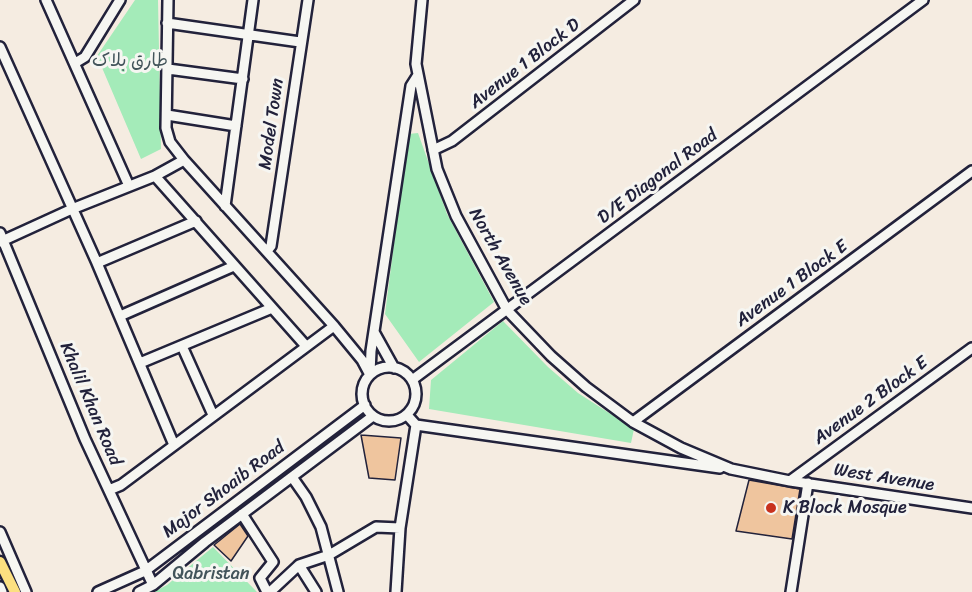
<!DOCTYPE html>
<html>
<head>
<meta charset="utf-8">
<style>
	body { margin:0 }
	canvas { display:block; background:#f5ece1 }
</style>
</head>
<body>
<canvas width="972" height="592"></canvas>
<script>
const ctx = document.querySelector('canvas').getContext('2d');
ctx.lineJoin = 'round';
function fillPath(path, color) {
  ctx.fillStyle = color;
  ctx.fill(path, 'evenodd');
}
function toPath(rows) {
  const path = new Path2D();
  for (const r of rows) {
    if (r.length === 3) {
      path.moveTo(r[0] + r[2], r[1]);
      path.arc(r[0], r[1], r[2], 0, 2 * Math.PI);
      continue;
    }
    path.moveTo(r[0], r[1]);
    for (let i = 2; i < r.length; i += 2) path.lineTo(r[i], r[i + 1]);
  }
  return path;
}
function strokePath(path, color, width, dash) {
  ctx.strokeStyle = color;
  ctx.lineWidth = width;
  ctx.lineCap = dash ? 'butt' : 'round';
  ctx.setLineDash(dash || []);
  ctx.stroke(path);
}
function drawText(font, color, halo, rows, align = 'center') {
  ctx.font = font + ' Sriracha,"Playpen Sans Arabic",sans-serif';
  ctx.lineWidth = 6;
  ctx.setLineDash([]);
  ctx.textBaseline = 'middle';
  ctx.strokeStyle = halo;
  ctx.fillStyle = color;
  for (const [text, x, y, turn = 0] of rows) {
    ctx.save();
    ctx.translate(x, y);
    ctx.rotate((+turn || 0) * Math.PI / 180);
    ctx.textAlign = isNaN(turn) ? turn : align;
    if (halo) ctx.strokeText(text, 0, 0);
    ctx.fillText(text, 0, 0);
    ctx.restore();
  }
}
fillPath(toPath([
	[135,0,158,0,161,149,141,159,97,56],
	[418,133,447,214,494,302,419,362,385,314,408,134],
	[503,321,548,367,578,393,634,429,631,443,429,409,431,380],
	[213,547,257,592,154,592,167,585]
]), '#a4ebb9');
const building = toPath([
	[361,435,401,438,395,480,369,478,361,435],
	[749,480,800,489,792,539,736,531,749,480],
	[240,524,248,536,231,561,214,545,240,524]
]);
fillPath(building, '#efc59e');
strokePath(building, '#22223b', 1.5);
const minor = toPath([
	[46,0,129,186],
	[168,0,166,128,170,142,184,160],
	[422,0,416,64,437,169,456,216,507,310,551,356,586,387,633,422,681,448,731,469,790,481,972,508],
	[167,23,300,42],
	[0,47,97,263],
	[75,63,85,57,120,0],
	[168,69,243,79],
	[167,115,236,126],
	[433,150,452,141,634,0],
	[155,176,306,346],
	[225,206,253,0],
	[0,233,85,439,153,585],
	[0,242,72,209,155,176,184,160,334,326,362,360,370,375],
	[267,251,271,246,308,0],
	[120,316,234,266],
	[374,332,394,368],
	[182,346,213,415],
	[140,363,272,308],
	[389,394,27],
	[370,373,371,351,411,86,418,75],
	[412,380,923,0],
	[633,422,972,171],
	[416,425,720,468],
	[174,445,97,263,196,221],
	[292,477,306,497,321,527,338,592],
	[790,481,972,348],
	[109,490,121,485,334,326],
	[242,514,273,562,260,578,267,592],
	[0,532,26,592],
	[299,565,316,592],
	[0,587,2,592],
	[98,592,145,571,365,405],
	[139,592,153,585,205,542,373,416],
	[270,592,299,565,329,555,376,527,400,528],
	[396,592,400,528,416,425,407,415],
	[791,592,808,483]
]);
const major = toPath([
	[0,562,15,592]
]);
strokePath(minor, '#22223b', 14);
strokePath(major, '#22223b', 15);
strokePath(minor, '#f6f6f2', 9);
strokePath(major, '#fce080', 10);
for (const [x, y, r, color] of [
	[771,508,6,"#c8321e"]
]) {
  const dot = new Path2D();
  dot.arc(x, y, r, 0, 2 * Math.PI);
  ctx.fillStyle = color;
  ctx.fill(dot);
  strokePath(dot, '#f6f6f2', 2);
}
drawText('18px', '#42545a', '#f6f6f2', [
	["طارق بلاک",130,61],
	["Qabristan",211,574]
]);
drawText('18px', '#22223b', '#f6f6f2', [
	["Avenue 1 Block D",525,64,-38],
	["Model Town",272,124,-82],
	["D/E Diagonal Road",658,177,-37],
	["North Avenue",500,257,60],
	["Avenue 1 Block E",792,284,-36],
	["Avenue 2 Block E",871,401,-36],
	["Khalil Khan Road",90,404,67],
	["West Avenue",884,478,9],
	["Major Shoaib Road",224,490,-37]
]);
drawText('18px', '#22223b', '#f6f6f2', [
	["K Block Mosque",783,508]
], 'left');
</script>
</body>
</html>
